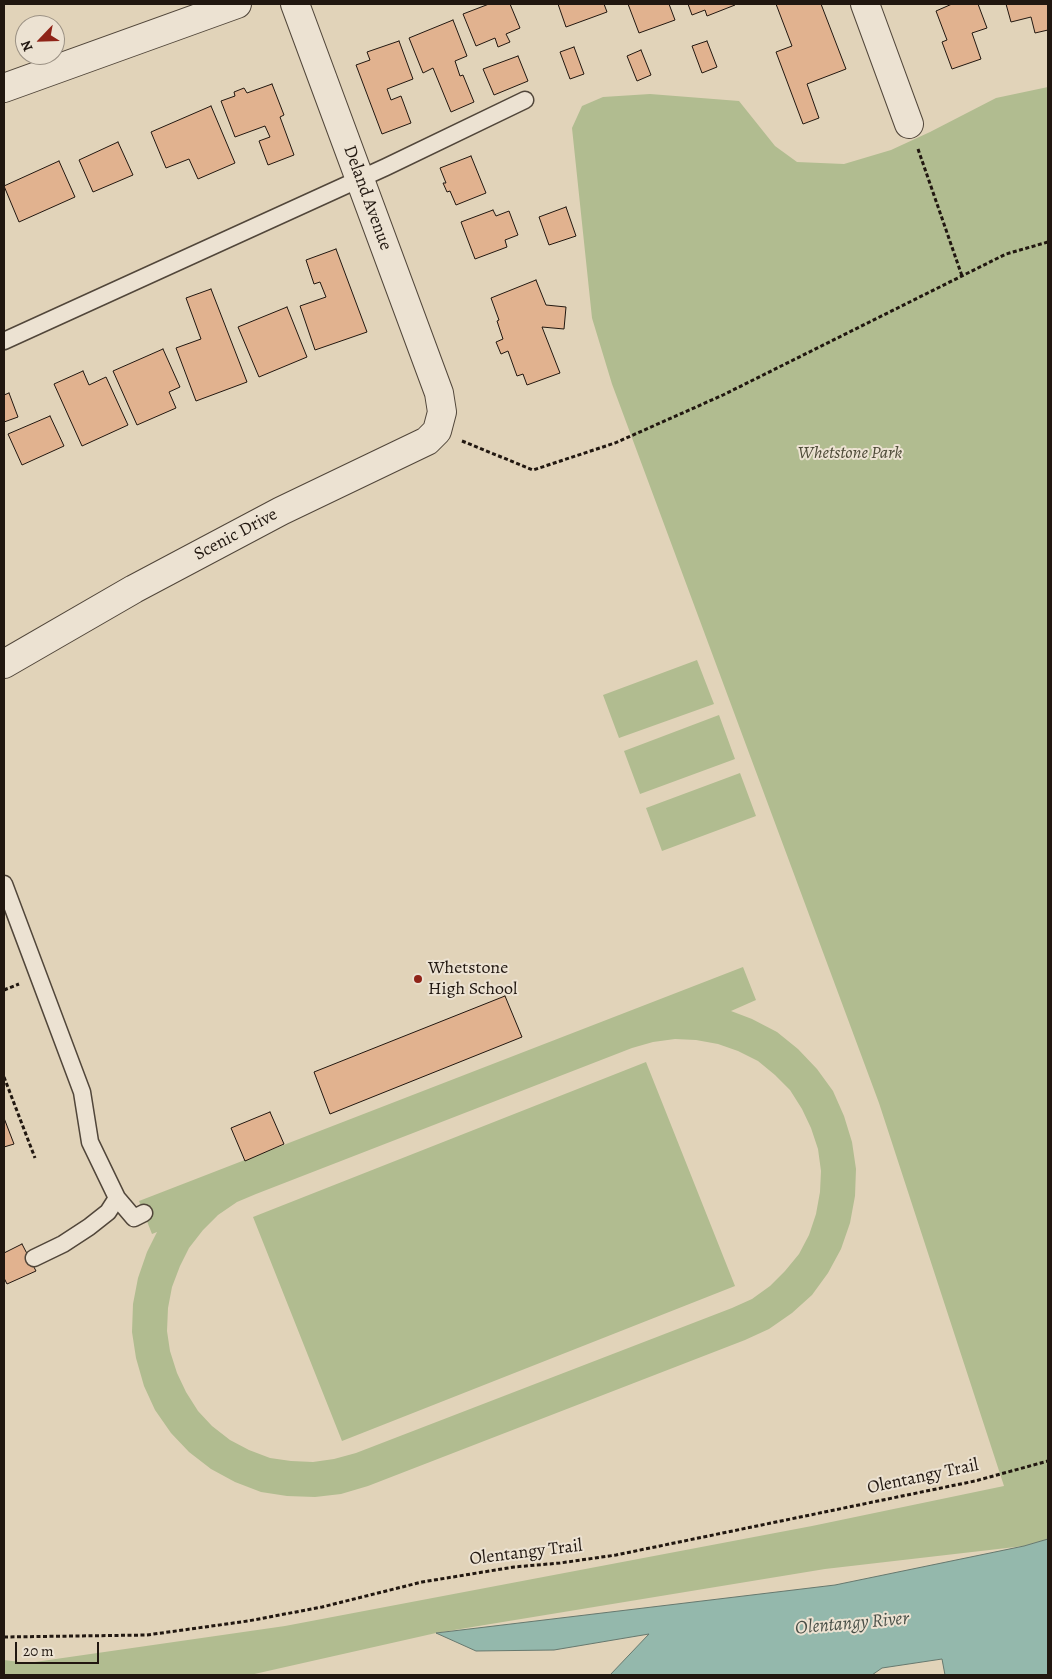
<!DOCTYPE html>
<html>
<head>
<meta charset="utf-8">
<style>
	body { margin:0 }
	#map { position:relative; width:1052px; height:1679px; overflow:hidden; background:#e1d3b9; font-family:Alegreya,serif }
	canvas { display:block }
	.frame { position:absolute; inset:0; border:5px solid #211710; pointer-events:none }
	.north { position:absolute; left:15px; top:15px; width:50px; height:50px; box-sizing:border-box; background:#ece2d2; border:1px solid #9b9184; border-radius:50%; rotate:246deg; font-size:14px; font-weight:700; line-height:20px; text-align:center; color:#211710 }
	.north::after { content:''; display:block; margin:auto; width:18px; height:22px; background:#8f2418; clip-path:polygon(50% 0,100% 100%,50% 72%,0 100%) }
	.scale { position:absolute; left:15px; top:1642px; width:84px; height:22px; box-sizing:border-box; border:2px solid #211710; border-top:0; padding-left:6px; font-size:15px; line-height:18px; white-space:nowrap; color:#211710; -webkit-text-stroke:4px #ece2d2; paint-order:stroke }
</style>
</head>
<body>
<div id="map">
<canvas width="1052" height="1679"></canvas>
<div class="frame"></div>
<div class="north">N</div>
<div class="scale">20 m</div>
</div>
<script>
const ctx = document.querySelector('canvas').getContext('2d');
ctx.lineJoin = 'round';
function fillPath(path, color) {
  ctx.fillStyle = color;
  ctx.fill(path, 'evenodd');
}
function toPath(rows) {
  const path = new Path2D();
  for (const r of rows) {
    path.moveTo(r[0], r[1]);
    for (let i = 2; i < r.length; i += 2) path.lineTo(r[i], r[i + 1]);
  }
  return path;
}
function strokePath(path, color, width, dash) {
  ctx.strokeStyle = color;
  ctx.lineWidth = width;
  ctx.lineCap = dash ? 'butt' : 'round';
  ctx.setLineDash(dash || []);
  ctx.stroke(path);
}
function drawText(font, color, halo, rows, align = 'center') {
  ctx.font = font + ' Alegreya,serif';
  ctx.lineWidth = 4;
  ctx.setLineDash([]);
  ctx.textBaseline = 'middle';
  ctx.strokeStyle = halo;
  ctx.fillStyle = color;
  for (const [text, x, y, turn = 0] of rows) {
    ctx.save();
    ctx.translate(x, y);
    ctx.rotate((+turn || 0) * Math.PI / 180);
    ctx.textAlign = isNaN(turn) ? turn : align;
    if (halo) ctx.strokeText(text, 0, 0);
    ctx.fillText(text, 0, 0);
    ctx.restore();
  }
}
fillPath(toPath([
	[1048,87,1048,1539,1024,1546,825,1569,436,1633,250,1675,4,1675,4,1660,28,1663,285,1626,812,1526,1004,1486,879,1103,612,384,592,318,572,128,582,106,603,97,650,94,739,101,775,146,797,162,844,164,891,150,930,132,996,98],
	[697,660,714,704,619,738,603,695],
	[719,715,735,759,640,794,624,751],
	[740,773,756,816,662,851,646,808],
	[743,967,756,1000,731,1011,752,1019,777,1032,798,1049,817,1069,833,1091,844,1116,852,1142,856,1169,855,1196,850,1223,841,1249,828,1273,812,1295,792,1313,769,1329,745,1340,368,1486,341,1494,315,1497,287,1496,261,1492,235,1482,211,1469,189,1452,171,1433,155,1410,144,1386,136,1358,132,1332,133,1304,138,1278,147,1252,157,1232,152,1234,139,1201],
	[675,1039,696,1040,718,1044,738,1051,758,1061,775,1075,790,1090,802,1109,811,1128,818,1149,821,1171,820,1192,816,1214,809,1235,799,1254,785,1271,770,1286,752,1299,732,1308,356,1453,334,1459,313,1462,291,1461,270,1458,249,1450,230,1440,212,1426,198,1411,186,1392,177,1373,170,1351,167,1331,168,1308,172,1287,180,1266,189,1248,203,1230,218,1215,237,1202,256,1194,632,1048,653,1042],
	[646,1062,735,1286,342,1441,253,1217]
]), '#b1bc90');
const water = toPath([
	[1048,1539,1048,1675,945,1675,942,1659,882,1668,872,1675,610,1675,649,1634,554,1650,476,1651,436,1633,835,1585,1024,1546,1048,1539]
]);
fillPath(water, '#94b8ac');
strokePath(water, '#66786e', 1);
const building = toPath([
	[489,4,510,4,520,28,506,34,510,42,498,47,495,38,476,46,463,14,489,4],
	[558,4,604,4,607,12,566,27,558,4],
	[628,4,669,4,675,20,639,33,628,4],
	[688,4,735,4,735,5,707,16,705,10,692,15,688,4],
	[776,4,821,4,846,69,807,84,819,118,803,124,776,52,792,46,776,4],
	[952,4,978,4,987,28,972,33,981,59,952,69,942,42,947,40,936,11,952,4],
	[1006,4,1048,4,1048,30,1035,33,1031,17,1011,22,1006,4],
	[453,20,467,56,455,61,460,76,463,75,474,102,451,112,433,68,423,73,409,38,453,20],
	[399,41,413,79,387,89,391,100,401,96,411,123,382,134,356,65,370,60,367,52,399,41],
	[707,41,717,67,702,73,692,46,707,41],
	[574,47,584,74,570,79,560,52,574,47],
	[641,50,651,75,637,81,627,56,641,50],
	[518,56,528,81,494,95,483,69,518,56],
	[272,84,284,115,280,117,294,155,268,165,259,141,270,137,265,126,235,137,221,101,235,96,234,92,244,88,247,93,272,84],
	[211,106,235,163,198,179,189,159,166,168,151,132,211,106],
	[118,142,133,175,93,192,79,160,118,142],
	[471,156,486,193,456,205,450,191,447,192,443,183,446,183,440,168,471,156],
	[59,161,75,197,19,222,4,186,59,161],
	[566,207,576,236,549,245,539,217,566,207],
	[493,210,496,216,509,211,518,235,505,240,507,247,475,259,461,222,493,210],
	[336,249,367,332,315,350,300,306,326,297,320,282,314,284,306,260,336,249],
	[536,280,546,305,566,307,564,329,542,327,560,373,527,385,523,374,517,376,508,351,501,354,496,342,503,339,497,321,499,320,491,298,536,280],
	[211,289,247,382,196,401,176,348,201,339,186,298,211,289],
	[287,307,307,357,259,377,238,327,287,307],
	[163,349,180,387,169,392,176,408,137,425,113,371,163,349],
	[83,371,89,385,106,377,128,425,82,446,54,384,83,371],
	[9,393,18,417,4,422,4,395,9,393],
	[50,416,64,446,22,465,8,434,50,416],
	[505,996,522,1037,330,1114,314,1072,505,996],
	[270,1112,284,1144,245,1161,231,1128,270,1112],
	[4,1118,14,1144,4,1147,4,1118],
	[22,1244,36,1271,7,1284,4,1278,4,1253,22,1244]
]);
fillPath(building, '#e1b28f');
strokePath(building, '#211710', 1);
const service = toPath([
	[4,341,386,167,525,100],
	[4,884,82,1092,90,1142,117,1198,134,1218,144,1213],
	[34,1258,63,1244,89,1227,108,1212,117,1198]
]);
const minor = toPath([
	[865,4,909,124],
	[4,88,237,4],
	[4,664,134,589,281,511,427,441,437,431,442,412,439,393,295,4]
]);
strokePath(service, '#51463a', 19);
strokePath(minor, '#51463a', 30);
strokePath(toPath([
	[918,149,962,276],
	[462,441,533,470,615,443,723,395,1006,254,1048,242],
	[4,990,19,984],
	[4,1077,35,1158],
	[4,1637,147,1635,248,1621,322,1607,422,1582,514,1567,560,1563,616,1555,975,1481,1048,1461]
]), '#211710', 3, [4, 2.5]);
strokePath(service, '#ece2d2', 16);
strokePath(minor, '#ece2d2', 28);
for (const [x, y, r, color] of [
	[418,979,5,"#8f2418"]
]) {
  const dot = new Path2D();
  dot.arc(x, y, r, 0, 2 * Math.PI);
  ctx.fillStyle = color;
  ctx.fill(dot);
  strokePath(dot, '#ece2d2', 2);
}
drawText('18px', '#211710', '#ece2d2', [
	["Deland Avenue",367,198,70],
	["Scenic Drive",236,535,-28],
	["Olentangy Trail",923,1477,-12],
	["Olentangy Trail",526,1553,-7]
]);
drawText('italic 18px', '#4c4936', '#ece2d2', [
	["Whetstone Park",850,454]
]);
drawText('18px', '#211710', '#ece2d2', [
	["Whetstone",428,969],
	["High School",428,990]
], 'left');
drawText('italic 19px', '#494f47', '#ece2d2', [
	["Olentangy River",852,1624,-5]
]);
</script>
</body>
</html>
